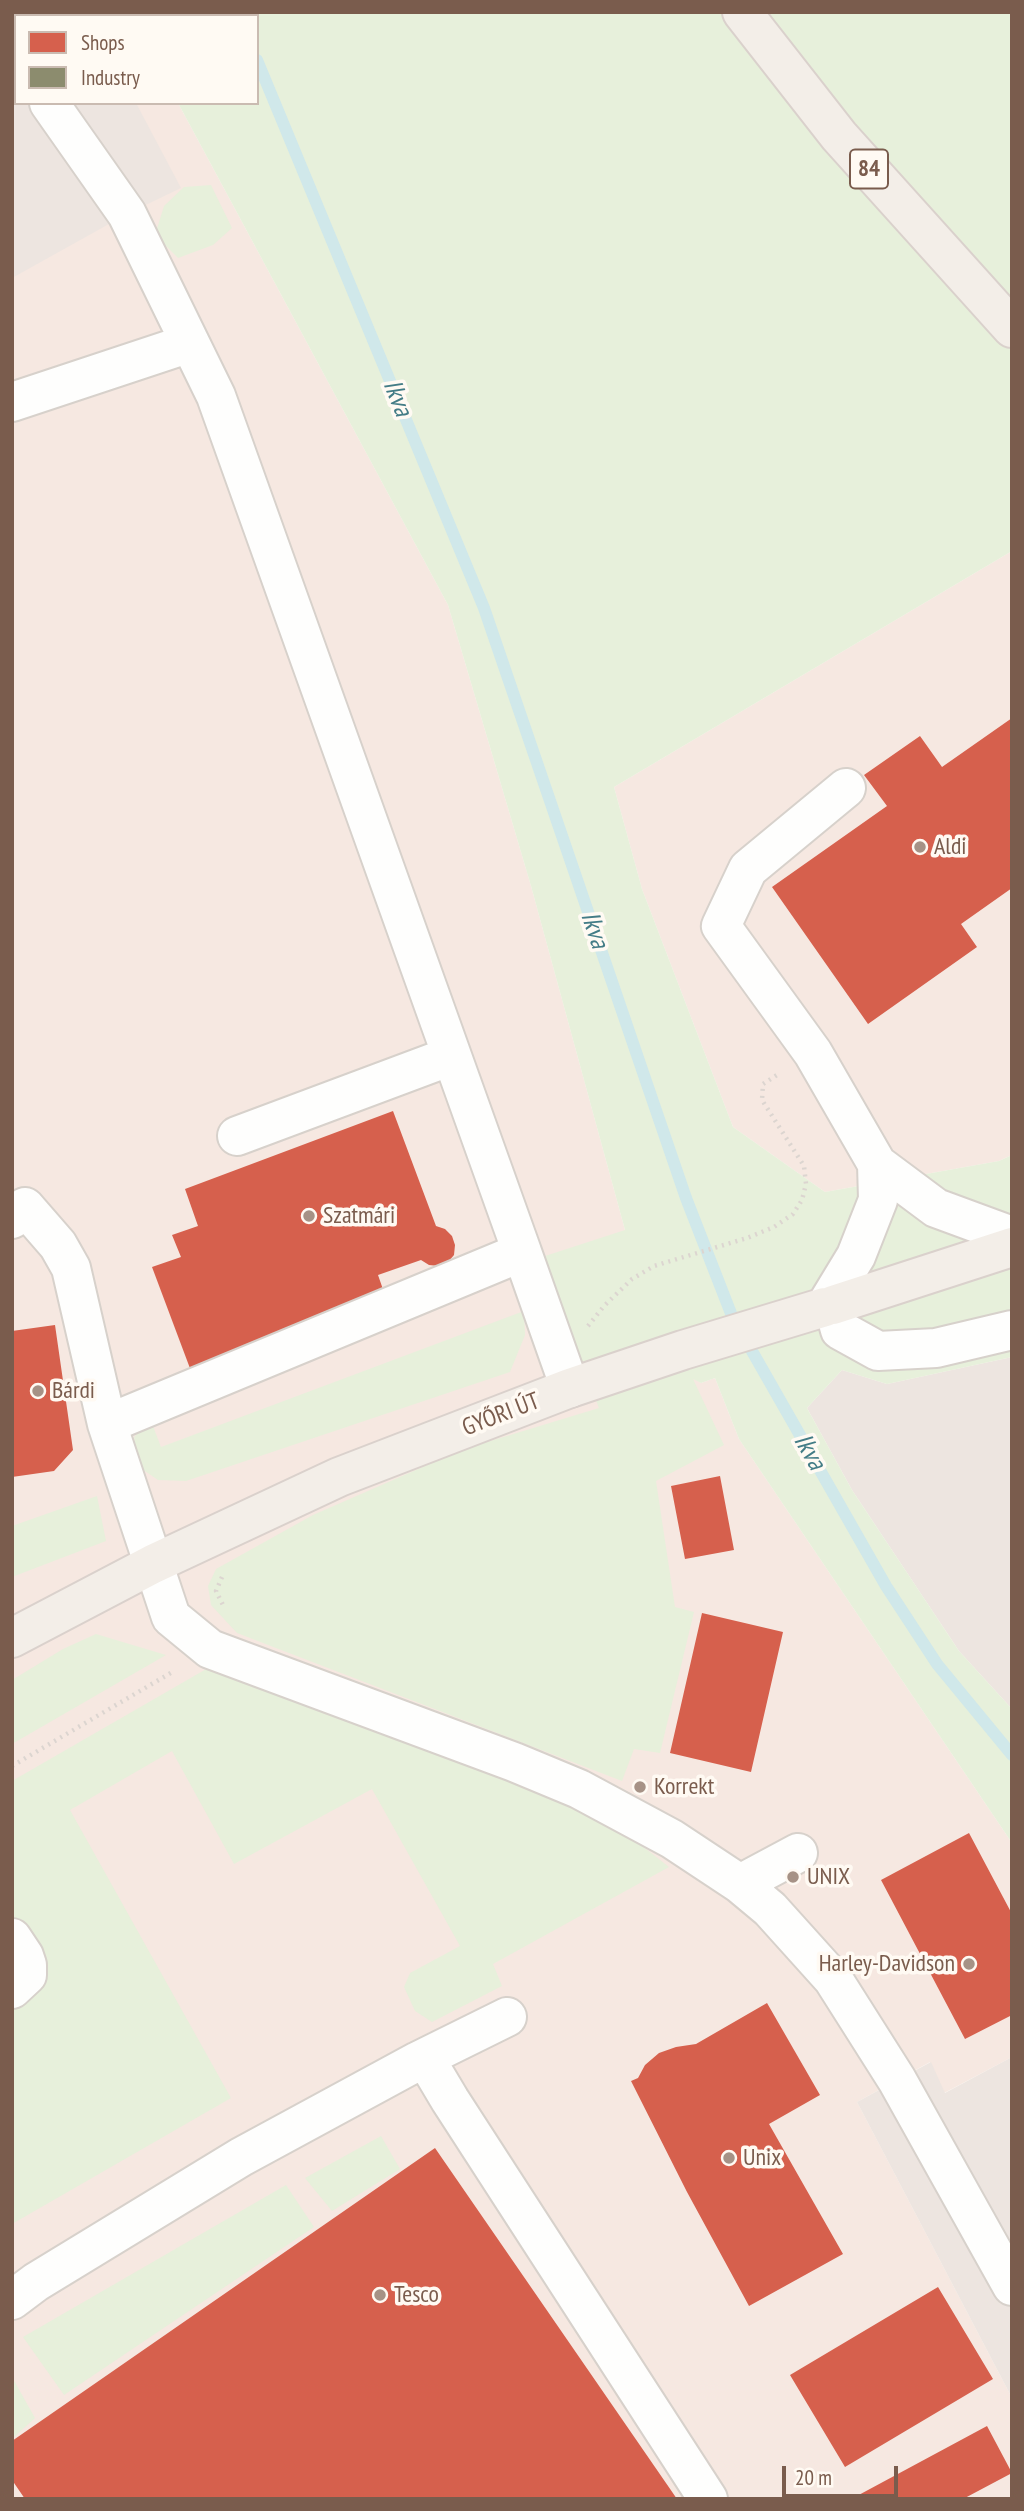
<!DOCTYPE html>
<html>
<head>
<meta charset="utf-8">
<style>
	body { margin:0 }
	#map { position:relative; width:1024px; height:2511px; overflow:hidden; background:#f9f5f0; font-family:"PT Sans Narrow",sans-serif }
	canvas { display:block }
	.frame { position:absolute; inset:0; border:14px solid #7a5c4d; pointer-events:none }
	.legend { position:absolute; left:14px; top:14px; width:245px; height:91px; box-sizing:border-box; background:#fffaf3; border:2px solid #cabbb1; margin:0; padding:9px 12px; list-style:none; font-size:21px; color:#7a5c4d }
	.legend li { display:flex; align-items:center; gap:14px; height:35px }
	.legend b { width:35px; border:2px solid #cabbb1 }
	.scale { position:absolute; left:782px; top:2466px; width:116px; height:32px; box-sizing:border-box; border:4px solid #7a5c4d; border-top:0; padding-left:9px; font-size:21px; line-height:24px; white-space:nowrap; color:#7a5c4d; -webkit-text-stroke:5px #fffaf3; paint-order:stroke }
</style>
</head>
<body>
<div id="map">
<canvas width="1024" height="2511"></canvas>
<div class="frame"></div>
<ul class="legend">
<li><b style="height:19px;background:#d6604d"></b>Shops</li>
<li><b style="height:19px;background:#8c8c6e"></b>Industry</li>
</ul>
<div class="scale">20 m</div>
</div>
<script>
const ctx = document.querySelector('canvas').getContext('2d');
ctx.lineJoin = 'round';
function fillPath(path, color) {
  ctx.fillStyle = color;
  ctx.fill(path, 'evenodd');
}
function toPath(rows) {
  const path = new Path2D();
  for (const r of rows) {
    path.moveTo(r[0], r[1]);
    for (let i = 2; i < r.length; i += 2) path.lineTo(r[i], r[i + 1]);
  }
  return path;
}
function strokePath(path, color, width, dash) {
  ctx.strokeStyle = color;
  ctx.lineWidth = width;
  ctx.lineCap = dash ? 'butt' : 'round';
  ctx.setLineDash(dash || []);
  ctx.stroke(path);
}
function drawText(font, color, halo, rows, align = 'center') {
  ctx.font = font + ' "PT Sans Narrow",sans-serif';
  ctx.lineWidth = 7;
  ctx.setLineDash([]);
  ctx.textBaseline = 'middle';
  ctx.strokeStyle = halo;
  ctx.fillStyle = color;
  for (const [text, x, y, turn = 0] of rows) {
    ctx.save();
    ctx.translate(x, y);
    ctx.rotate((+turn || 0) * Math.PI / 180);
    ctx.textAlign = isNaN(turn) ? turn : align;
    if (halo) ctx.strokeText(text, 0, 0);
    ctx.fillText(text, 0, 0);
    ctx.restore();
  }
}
fillPath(toPath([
	[12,12,129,12,130,16,16,16,16,103,178,103,448,605,531,886,625,1230,693,1378,701,1383,715,1378,739,1439,1012,1843,1012,2057,944,2093,930,2062,857,2102,1012,2398,1012,2499,12,2499],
	[1012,551,1012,1155,999,1161,825,1192,733,1127,642,889,614,787]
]), '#f6e8e1');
fillPath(toPath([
	[12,12,88,12,90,16,16,16,16,103,136,103,181,188,127,214,12,278],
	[1012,1357,1012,1709,959,1651,852,1490,807,1408,842,1370,887,1384],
	[1012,2057,1012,2398,857,2102,931,2062,945,2093]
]), '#ede5e0');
fillPath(toPath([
	[129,12,1012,12,1012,551,614,787,642,889,733,1127,825,1192,999,1161,1012,1155,1012,1357,887,1384,842,1370,807,1408,852,1490,959,1651,1012,1709,1012,1843,739,1439,715,1378,701,1383,693,1379,724,1445,656,1481,675,1607,694,1612,660,1753,634,1749,622,1781,237,1633,211,1605,208,1586,216,1569,313,1515,464,1449,599,1408,542,1257,625,1230,531,886,448,605,178,103,257,103,257,16,130,16],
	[211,185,232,228,213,245,178,258,155,235,164,206,184,187],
	[524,1311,525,1335,510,1372,186,1481,158,1480,139,1467,134,1437,151,1421,161,1447],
	[97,1496,106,1541,12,1577,12,1526],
	[96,1634,166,1655,12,1744,12,1680,63,1649],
	[208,1668,510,1781,618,1827,669,1867,493,1964,502,1986,432,2022,415,2011,404,1987,410,1973,460,1946,372,1789,234,1864,172,1751,70,1810,231,2098,12,2224,12,1781],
	[381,2136,400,2169,332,2211,305,2178],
	[286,2185,314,2227,64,2395,23,2337],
	[12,2377,35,2418,12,2439]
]), '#e7f0db');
fillPath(toPath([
	[1012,718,1012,888,961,924,977,947,868,1024,772,887,887,806,864,775,920,736,942,767],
	[393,1111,436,1226,445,1229,452,1236,455,1245,454,1255,448,1262,439,1266,429,1265,421,1260,378,1275,386,1298,191,1371,152,1267,181,1257,172,1235,198,1226,185,1189],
	[55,1325,73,1450,54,1471,12,1477,12,1331],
	[720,1476,734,1550,685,1559,671,1486],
	[702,1613,783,1632,751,1772,670,1753],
	[969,1833,1012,1914,1012,2015,965,2039,881,1880],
	[767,2003,820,2095,769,2124,843,2254,749,2306,687,2192,631,2081,638,2078,645,2065,659,2053,676,2047,696,2044],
	[435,2148,677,2499,25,2499,12,2480,12,2441],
	[938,2287,993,2379,845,2467,790,2375],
	[987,2426,1012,2473,963,2499,856,2499,855,2497]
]), '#d6604d');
fillPath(toPath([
	[12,12,60,12,53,16,16,16,16,34,12,36]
]), '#8c8c6e');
strokePath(toPath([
	[227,12,230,16],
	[257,60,484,608,686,1198,732,1316,886,1586,937,1664,1012,1755]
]), '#d0e8ea', 12);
const minor = toPath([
	[12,73,16,73],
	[49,103,127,214,216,396,522,1252,107,1424],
	[12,402,190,343],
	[846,788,748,869,721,926,813,1053,877,1164,936,1208,1012,1236],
	[237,1136,451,1056],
	[12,1219,25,1207,58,1245,71,1268,107,1424,171,1617,210,1649,514,1762,579,1789,672,1839,740,1884,770,1909,833,1979,897,2080,1012,2286],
	[522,1252,570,1388],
	[825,1307,833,1305,840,1330,878,1351,936,1348,1012,1330],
	[825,1307,856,1256,878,1200,877,1164],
	[740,1884,798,1853],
	[12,1938,24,1956,27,1965,27,1975,12,1989],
	[425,2058,450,2100,708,2499],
	[12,2300,36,2282,241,2157,418,2061,507,2017]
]);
const major = toPath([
	[742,12,839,136,1012,328],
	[833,1305,1012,1247],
	[12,1638,153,1564,339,1477,570,1388,683,1350,825,1307]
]);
strokePath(minor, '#d7d1cb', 42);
strokePath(major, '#dad1cc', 42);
strokePath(toPath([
	[588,1326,604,1306,632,1279,654,1266,747,1238,774,1227,793,1214,802,1200,806,1184,804,1166,762,1100,763,1084,780,1073],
	[222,1577,216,1591,224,1607],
	[12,1766,174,1671]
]), '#dcd5d0', 4.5, [2, 5]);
strokePath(minor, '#fefefd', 38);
strokePath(major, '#f3eee8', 38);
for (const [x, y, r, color] of [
	[920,847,7,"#a69286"],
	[309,1216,7,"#a69286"],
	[38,1391,7,"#a69286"],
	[640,1787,7,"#a69286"],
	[793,1877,7,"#a69286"],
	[969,1964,7,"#a69286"],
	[729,2158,7,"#a69286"],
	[380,2295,7,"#a69286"]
]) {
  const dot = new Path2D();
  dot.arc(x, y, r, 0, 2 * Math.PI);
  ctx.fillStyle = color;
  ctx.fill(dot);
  strokePath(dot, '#fffaf3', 2.5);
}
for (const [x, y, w] of [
	[869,169,38]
]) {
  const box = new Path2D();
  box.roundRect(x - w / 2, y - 19.5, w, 39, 5);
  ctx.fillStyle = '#fffaf3';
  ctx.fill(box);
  strokePath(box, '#7a5c4d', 2);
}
drawText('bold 23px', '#7a5c4d', null, [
	["84",869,169]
]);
drawText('24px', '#7a5c4d', '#fffaf3', [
	["Aldi",934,847],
	["Szatmári",323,1216],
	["Bárdi",52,1391],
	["Korrekt",654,1787],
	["UNIX",807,1877],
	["Harley-Davidson",955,1964,"right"],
	["Unix",743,2158],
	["Tesco",394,2295]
], 'left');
drawText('24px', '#7a5c4d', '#fffaf3', [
	["GYŐRI ÚT",501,1415,-21]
]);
drawText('italic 26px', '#437c86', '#fffaf3', [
	["Ikva",397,398,68],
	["Ikva",594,930,71],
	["Ikva",809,1452,60]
]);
</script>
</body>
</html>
